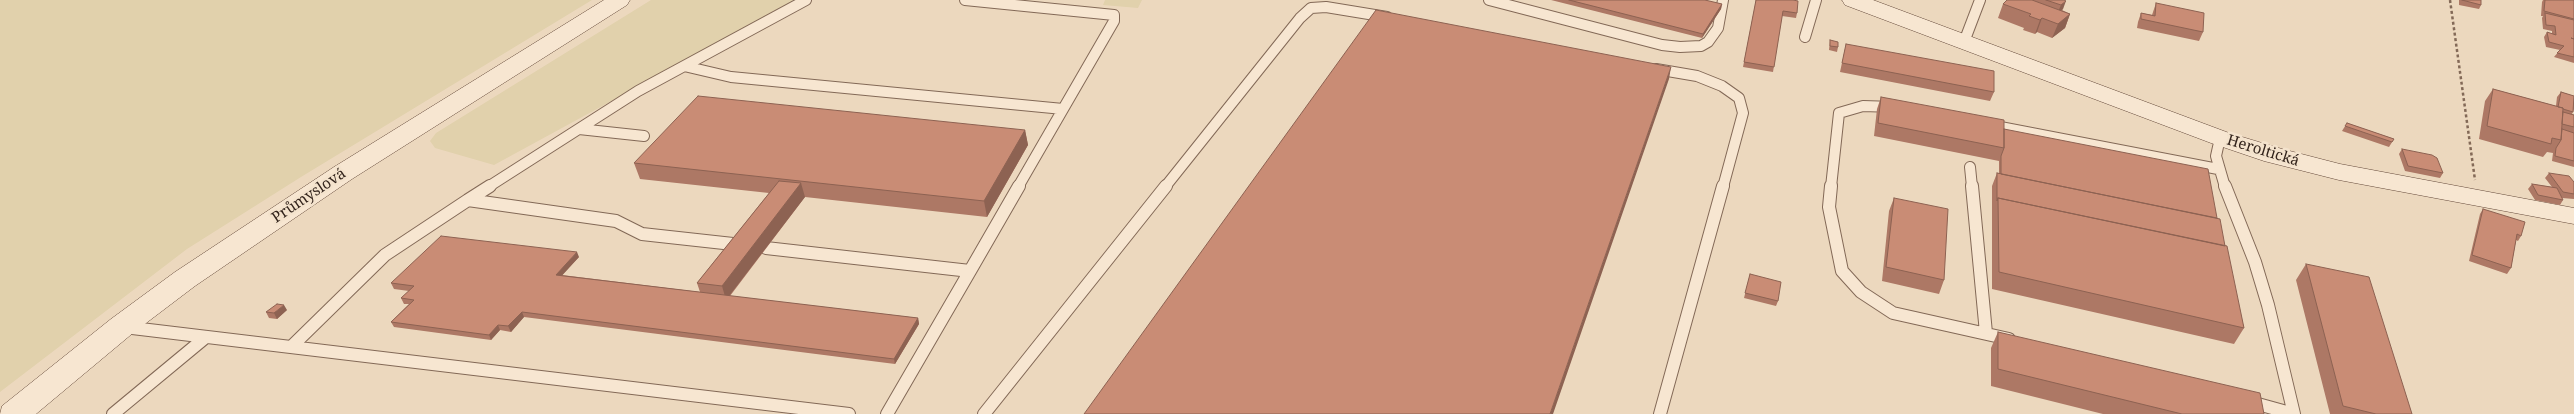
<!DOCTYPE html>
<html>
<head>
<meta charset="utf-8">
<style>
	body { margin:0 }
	canvas { display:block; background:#ecd8be }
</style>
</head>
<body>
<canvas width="2574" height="414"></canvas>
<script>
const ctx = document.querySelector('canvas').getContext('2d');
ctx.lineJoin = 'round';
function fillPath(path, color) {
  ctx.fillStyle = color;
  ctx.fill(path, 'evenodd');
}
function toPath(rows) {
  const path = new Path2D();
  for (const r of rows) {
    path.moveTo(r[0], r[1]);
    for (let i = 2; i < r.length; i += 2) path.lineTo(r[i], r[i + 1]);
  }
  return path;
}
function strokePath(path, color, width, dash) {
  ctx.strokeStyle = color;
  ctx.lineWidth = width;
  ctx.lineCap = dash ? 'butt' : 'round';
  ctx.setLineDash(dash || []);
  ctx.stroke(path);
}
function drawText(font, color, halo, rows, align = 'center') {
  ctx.font = font + ' "Noto Serif",serif';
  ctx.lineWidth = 5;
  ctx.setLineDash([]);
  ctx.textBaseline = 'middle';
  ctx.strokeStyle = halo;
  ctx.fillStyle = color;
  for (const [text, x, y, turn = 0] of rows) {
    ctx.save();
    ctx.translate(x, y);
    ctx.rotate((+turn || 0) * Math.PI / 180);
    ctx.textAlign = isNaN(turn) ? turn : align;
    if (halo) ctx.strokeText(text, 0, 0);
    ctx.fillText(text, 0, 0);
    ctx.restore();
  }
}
fillPath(toPath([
	[0,0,592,0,301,177,187,249,0,392],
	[651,0,797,0,494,165,435,148,430,141,436,133],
	[1105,0,1142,0,1138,8,1103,5]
]), '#e1d1ac');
const laneFar1 = toPath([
	[965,0,1114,15,1114,21,1018,187],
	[1489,0,1662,45,1680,47,1701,46,1708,42,1718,28,1723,0],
	[1805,37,1816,0],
	[1964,42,1980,0],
	[684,66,731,77,1063,109],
	[1656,69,1697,76,1722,86,1739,98,1743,113,1723,187],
	[1990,125,2218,169],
	[579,129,644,136],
	[2220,138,2216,156,2225,187],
	[1970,167,1972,187],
	[488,187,638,91,806,0],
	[1165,187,1300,18,1311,8,1326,7,1387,17],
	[1831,187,1839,113,1863,106,1894,107]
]);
const lane = toPath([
	[1831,186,1829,207,1842,271,1861,292,1893,313,2009,339],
	[1972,186,1986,333],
	[2225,186,2255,262,2268,305,2294,414],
	[468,200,490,186],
	[766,248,970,271,887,414],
	[970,271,1019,186],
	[124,327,849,414],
	[291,347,385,255,468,200,616,221,642,234,742,245],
	[2247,401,2294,414],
	[113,414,206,337],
	[984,414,1166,186],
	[1660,414,1723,186]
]);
const secondary = toPath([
	[604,0,630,0,627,5,352,179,195,286,133,333,36,414,0,414,2,406,111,319,175,272,334,167,604,0],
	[1842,0,1873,0,2229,133,2282,149,2340,164,2574,208,2574,224,2339,180,2264,161,2211,143,1845,5,1842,0]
]);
strokePath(laneFar1, '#836957', 12);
strokePath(lane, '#836957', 14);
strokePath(secondary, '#654a3b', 1);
strokePath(toPath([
	[2450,0,2475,180]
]), '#836957', 2.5, [3, 2.5]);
strokePath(laneFar1, '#f7e6d1', 10);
strokePath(lane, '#f7e6d1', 12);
fillPath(secondary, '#f7e6d1');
fillPath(toPath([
	[1551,0,1707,0,1707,1,1722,4,1721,9,1702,38],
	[1756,0,1797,13,1796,18,1782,16,1773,72,1743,67],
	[2007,0,2064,0,2063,9,2062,10,2070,14,2065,28,2052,38,2037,32,2035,34,2023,30,2024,28,1998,18,2003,4],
	[2459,0,2481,0,2481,5,2479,9,2459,5],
	[2543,0,2574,0,2574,63,2554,57,2560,50,2546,47,2544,37,2547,32,2552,34,2552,31,2543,29,2542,18,2543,16,2541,16,2542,2],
	[2156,3,2203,32,2199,41,2137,28,2138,22,2141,13,2152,15],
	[1830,40,1838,47,1837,52,1829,50],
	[1846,44,1994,92,1990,101,1840,72],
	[2493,89,2556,106,2557,97,2561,92,2574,96,2574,109,2572,114,2574,115,2574,167,2552,161,2553,153,2547,152,2543,157,2479,139,2485,101],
	[1881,97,2004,129,2217,218,2225,246,2244,328,2234,344,1992,289,1992,186,1997,173,1999,173,1999,161,1874,136,1877,109],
	[2347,123,2394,139,2389,147,2342,131],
	[1025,130,1028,145,987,217,805,197,730,296,918,318,919,324,895,364,524,317,511,332,500,330,491,340,394,327,391,322,409,304,404,304,401,298,409,291,394,289,391,283,579,257,562,275,700,292,697,283,769,193,640,179,634,163],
	[2402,149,2443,173,2440,178,2405,171,2399,154],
	[2549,173,2574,182,2574,199,2562,198,2563,200,2560,205,2535,200,2528,189,2532,184,2552,187,2545,178],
	[1894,198,1944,280,1939,294,1882,281,1889,211],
	[2483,209,2521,236,2518,241,2516,240,2511,268,2507,274,2469,261,2480,214],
	[2306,264,2412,414,2330,414,2296,280],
	[1750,274,1778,301,1776,306,1744,298],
	[287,310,277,319,269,318,266,312],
	[1998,332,2264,414,2103,414,1991,386,1991,348]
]), '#ad7865');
fillPath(toPath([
	[2066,1,2063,9,2057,14,2061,5],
	[1722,4,1721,9,1702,38,1703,34],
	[2070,14,2065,28,2052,38,2058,24],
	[2042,18,2037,32,2035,34,2040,20],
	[1671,67,1669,79,1553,414,1550,414],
	[1025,130,1028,145,987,217,984,201],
	[801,183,805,197,726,300,722,286],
	[577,252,579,257,558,280,556,275],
	[284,305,287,310,277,319,274,313],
	[522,312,524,317,511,332,508,326],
	[918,318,919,324,895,364,894,359],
	[498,325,500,330,491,340,489,335]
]), '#8d6252');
const building = toPath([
	[1569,0,1705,0,1722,4,1703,34,1569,0],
	[1756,0,1793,0,1798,1,1797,13,1783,11,1774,67,1744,62,1756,0],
	[2007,0,2032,0,2070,14,2058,24,2042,18,2040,20,2029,16,2031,14,2003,4,2007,0],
	[2046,0,2064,0,2066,1,2061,5,2046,0],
	[2462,0,2481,0,2481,5,2462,0],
	[2545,0,2574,0,2574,19,2544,11,2545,0],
	[2156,3,2204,13,2203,32,2141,19,2141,13,2155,16,2156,3],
	[1376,10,1671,67,1550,414,1084,414,1376,10],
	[2545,13,2574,20,2574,39,2571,38,2574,39,2574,57,2557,53,2564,46,2549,42,2547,32,2556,35,2555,26,2546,25,2545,13],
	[1830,40,1838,42,1838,47,1830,46,1830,40],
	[1846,44,1994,71,1994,92,1842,63,1846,44],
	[2493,89,2563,108,2561,140,2552,138,2551,144,2487,126,2493,89],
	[2561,92,2574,96,2573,112,2563,109,2563,108,2558,107,2561,92],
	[698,96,1025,130,984,201,634,163,698,96],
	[1881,97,2004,120,2004,148,1878,123,1881,97],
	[2563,112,2574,115,2574,127,2562,124,2563,112],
	[2347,123,2394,139,2392,142,2345,126,2347,123],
	[2004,129,2208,169,2217,218,2001,174,2001,156,2004,148,2004,129],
	[2562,129,2574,133,2574,161,2555,156,2556,148,2561,140,2562,129],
	[2402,149,2432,155,2437,158,2443,173,2408,166,2402,149],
	[1997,173,2220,219,2225,246,1998,198,1997,201,1997,173],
	[2549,173,2569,176,2574,182,2574,194,2563,192,2549,173],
	[779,181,801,183,722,286,697,283,779,181],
	[2532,184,2557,188,2563,200,2538,195,2532,184],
	[1894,198,1948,209,1944,280,1886,267,1894,198],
	[1998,198,2227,246,2244,328,1999,272,1998,198],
	[2483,209,2525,222,2521,236,2517,234,2511,268,2472,255,2483,209],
	[441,236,577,252,556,275,918,318,894,359,522,312,508,326,498,325,489,335,391,322,414,300,401,298,414,286,391,283,441,236],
	[2306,264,2369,277,2412,414,2376,414,2343,406,2306,264],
	[1750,274,1781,282,1778,301,1745,293,1750,274],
	[277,304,284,305,274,313,266,312,277,304],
	[1998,332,2260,393,2264,414,2182,414,1998,369,1998,332]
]);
fillPath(building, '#c98c75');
strokePath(building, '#8d6252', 1);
drawText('15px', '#33241c', '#f4e3cd', [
	["Heroltická",2263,151,17],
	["Průmyslová",309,196,-34]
]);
</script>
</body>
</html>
